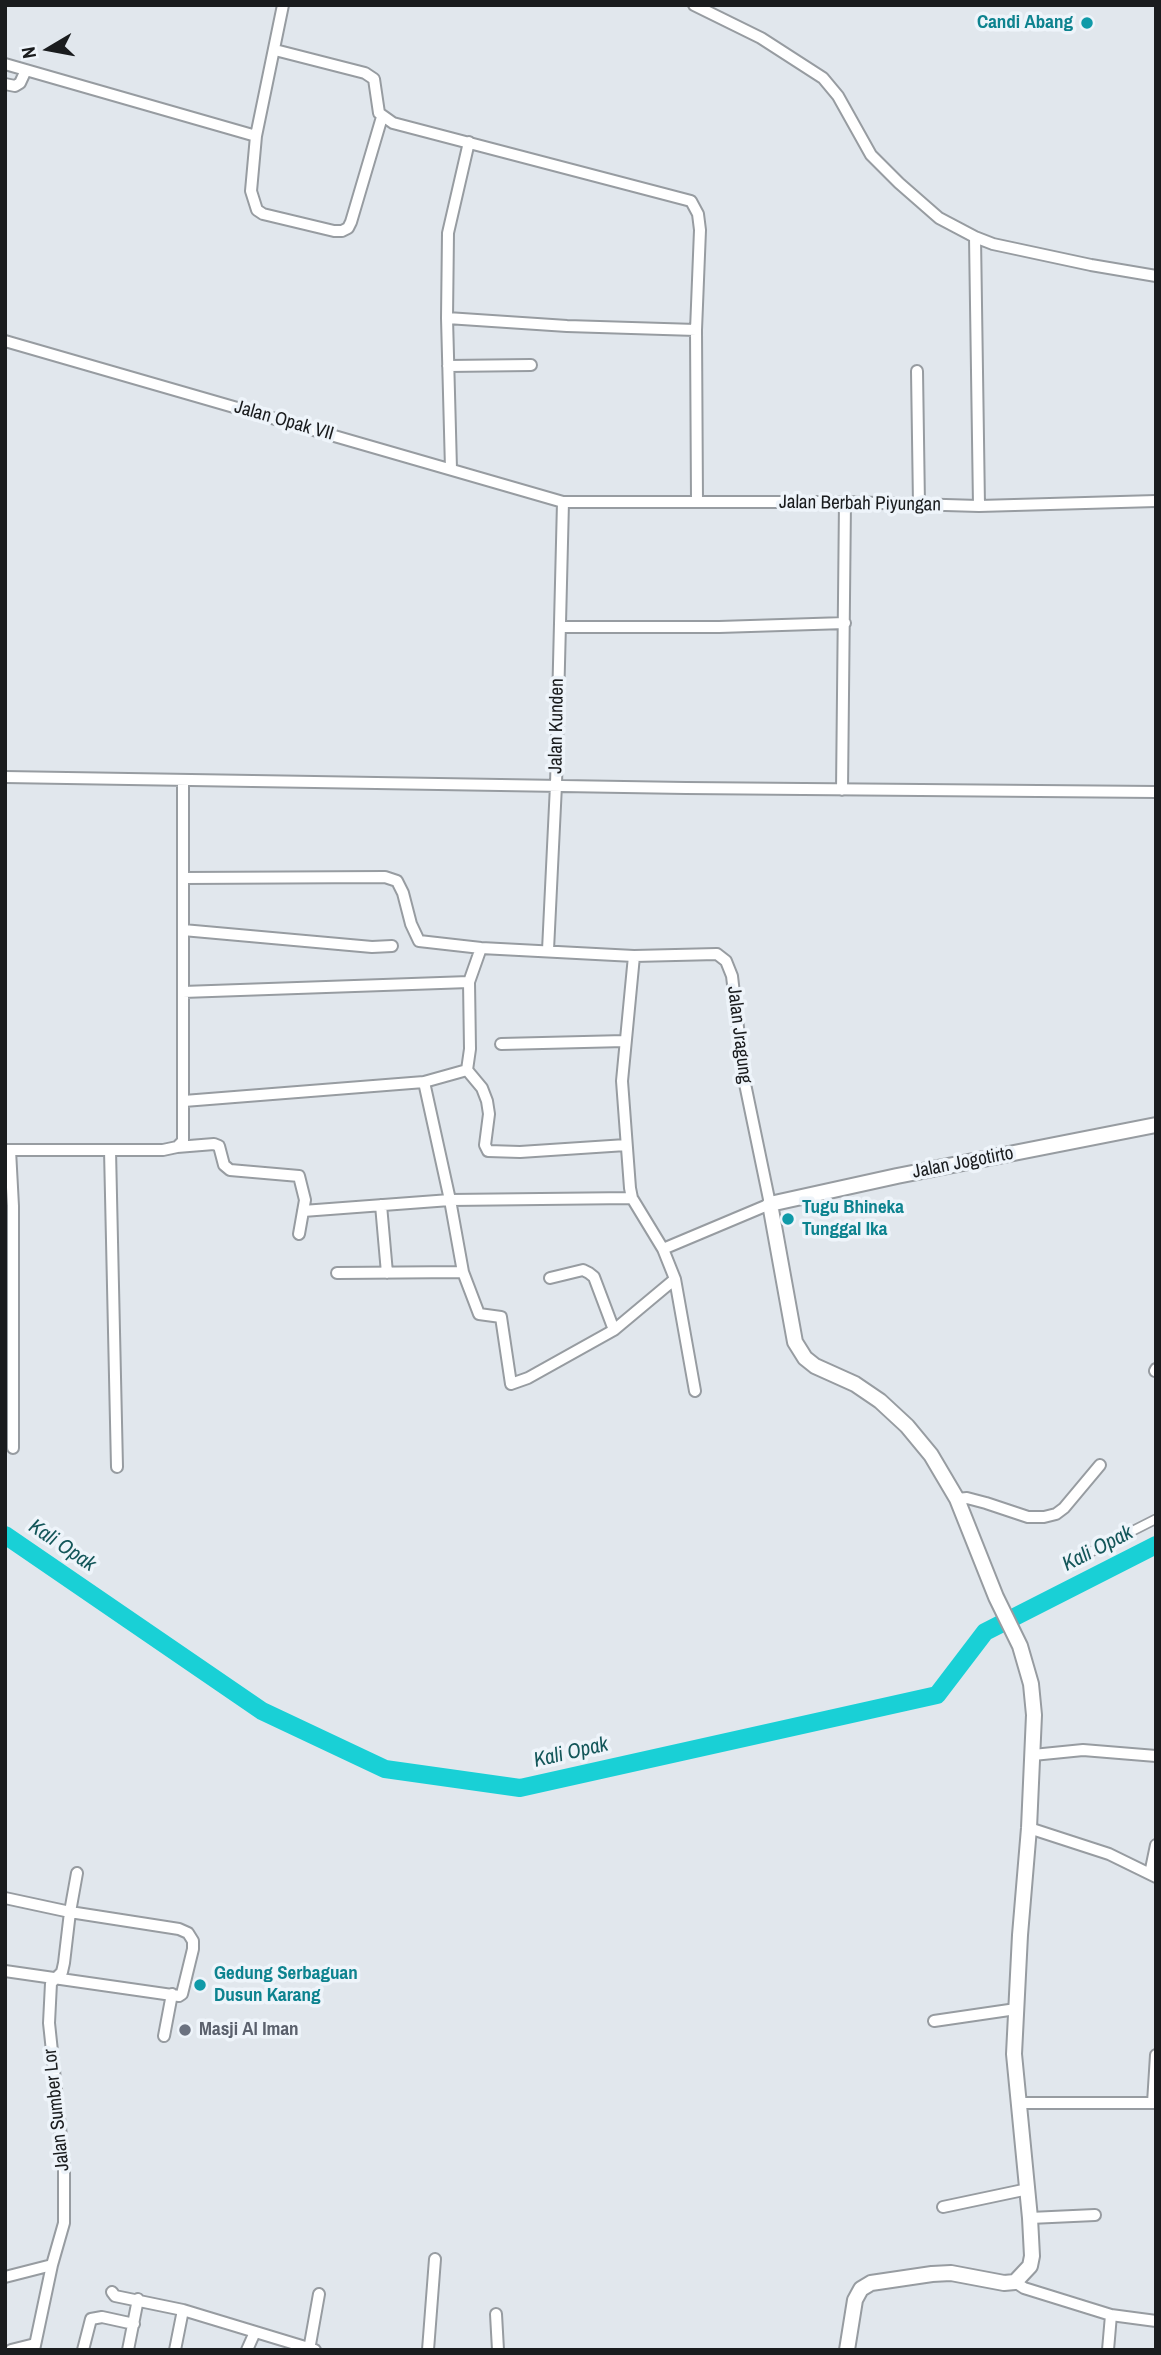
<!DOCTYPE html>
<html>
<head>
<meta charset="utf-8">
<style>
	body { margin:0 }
	#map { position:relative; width:1161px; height:2355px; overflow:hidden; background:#e1e7ed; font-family:"Archivo Narrow",sans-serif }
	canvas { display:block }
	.frame { position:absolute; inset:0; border:7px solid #1a1c1e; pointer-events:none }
	.north { position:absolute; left:14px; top:14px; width:70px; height:70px; -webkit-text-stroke:5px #eef4fa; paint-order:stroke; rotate:260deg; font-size:19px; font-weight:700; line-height:28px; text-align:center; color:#1a1c1e }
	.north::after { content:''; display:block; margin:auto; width:24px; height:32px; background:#1a1c1e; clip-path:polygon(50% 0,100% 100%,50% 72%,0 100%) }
</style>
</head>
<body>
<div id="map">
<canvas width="1161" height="2355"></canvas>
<div class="frame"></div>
<div class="north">N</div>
</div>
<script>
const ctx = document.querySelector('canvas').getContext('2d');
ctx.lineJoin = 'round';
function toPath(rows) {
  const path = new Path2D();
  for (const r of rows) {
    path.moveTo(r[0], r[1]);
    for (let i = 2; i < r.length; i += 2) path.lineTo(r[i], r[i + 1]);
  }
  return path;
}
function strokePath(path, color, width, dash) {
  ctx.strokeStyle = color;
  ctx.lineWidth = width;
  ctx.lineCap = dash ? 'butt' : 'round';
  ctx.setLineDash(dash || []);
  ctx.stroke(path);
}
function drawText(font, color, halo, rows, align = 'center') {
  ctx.font = font + ' "Archivo Narrow",sans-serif';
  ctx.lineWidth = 7;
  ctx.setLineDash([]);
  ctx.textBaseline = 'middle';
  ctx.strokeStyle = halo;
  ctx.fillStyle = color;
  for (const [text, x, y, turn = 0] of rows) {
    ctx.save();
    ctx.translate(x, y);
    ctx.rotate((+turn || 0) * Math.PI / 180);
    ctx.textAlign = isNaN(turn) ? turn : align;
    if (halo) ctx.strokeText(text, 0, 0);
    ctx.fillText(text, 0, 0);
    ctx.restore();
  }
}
strokePath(toPath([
	[5,1535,262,1711,385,1769,520,1788,937,1695,985,1632,1156,1545]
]), '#19d0d6', 18);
const pedestrian = toPath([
	[1077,1559,1156,1519]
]);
const minor = toPath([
	[694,5,761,38,823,78,838,96,871,155,899,183,939,218,975,237,993,244,1091,265,1156,276],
	[275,50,365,73,374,79,379,113,393,123,691,201,698,214,700,230,696,330,697,502],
	[5,64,256,136,283,5],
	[5,84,15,86,20,83,26,70],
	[256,136,251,191,257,210,263,214,334,231,342,231,348,228,351,222,382,117],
	[975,237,979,506],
	[447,318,567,326,696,330],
	[5,341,563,502,845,502,979,506,1156,501],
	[448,366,531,365],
	[917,371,919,505],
	[451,469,447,318,448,233,469,142],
	[560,627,719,627,845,623],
	[5,777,686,788,1156,792],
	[842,790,845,502],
	[183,878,385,877,397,881,403,893,411,924,419,941,481,948,634,956,717,954,726,961,732,976,744,1079,770,1204,663,1249],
	[183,930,372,947,392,946],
	[548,950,556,785,563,502],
	[183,992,469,982],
	[501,1044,625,1041],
	[467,1070,482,1088,487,1101,489,1114,485,1145,488,1151,520,1152,626,1145],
	[424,1082,450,1200,463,1272,479,1314,501,1317,511,1384,528,1378,614,1330,675,1279,663,1249,632,1198,630,1188,622,1081,634,956],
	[184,1101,424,1082,467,1070,470,1049,469,982,481,948],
	[177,1147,214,1144,219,1146,224,1165,230,1170,299,1176,305,1200,299,1234],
	[5,1150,163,1150,177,1147,183,1141,183,780],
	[10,1150,13,1206,13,1448],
	[110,1150,117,1467],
	[381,1205,387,1273],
	[303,1211,450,1200,632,1198],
	[337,1273,463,1272],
	[550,1278,583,1270,589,1273,594,1277,614,1330],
	[675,1279,695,1391],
	[1155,1371,1156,1369],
	[957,1499,967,1498,986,1503,1028,1517,1044,1517,1056,1514,1064,1508,1100,1465],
	[1033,1755,1083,1750,1156,1756],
	[1029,1828,1109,1854,1156,1877],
	[1150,1874,1156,1845],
	[5,1898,70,1912,179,1929,188,1933,193,1941,193,1949,182,1994,179,1996,5,1971],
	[934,2021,1016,2009],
	[164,2036,172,1994],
	[1018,2103,1156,2103],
	[1153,2103,1156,2055],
	[943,2207,1028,2189],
	[1030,2218,1095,2215],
	[5,2277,52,2265],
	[1015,2282,1024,2288,1111,2315,1156,2321],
	[112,2292,115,2296,183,2310,315,2350],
	[496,2314,498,2350],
	[11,2350,35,2344],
	[34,2350,52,2265,64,2223,64,2165,49,2023,51,1983,62,1972,64,1963,70,1912,77,1873],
	[83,2350,91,2319,102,2317,134,2324],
	[128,2350,138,2299],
	[175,2350,183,2310],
	[247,2350,255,2332],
	[309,2350,319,2294],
	[428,2350,435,2259],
	[1108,2350,1111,2315]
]);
const tertiary = toPath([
	[847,2350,855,2300,861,2289,871,2283,932,2274,951,2273,1004,2283,1015,2282,1030,2266,1032,2256,1030,2218,1014,2054,1020,1935,1029,1828,1034,1715,1031,1684,1020,1646,996,1597,957,1499,931,1455,907,1426,880,1401,855,1384,815,1366,805,1358,795,1342,770,1204,897,1176,1156,1125]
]);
strokePath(pedestrian, '#979ca1', 11);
strokePath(minor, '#979ca1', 14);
strokePath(tertiary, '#979ca1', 18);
strokePath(pedestrian, '#fff', 8);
strokePath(minor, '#fff', 10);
strokePath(tertiary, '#fff', 14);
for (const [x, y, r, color] of [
	[1087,23,7,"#0f9aa8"],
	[788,1219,7,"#0f9aa8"],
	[200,1985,7,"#0f9aa8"],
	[185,2030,7,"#6b7280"]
]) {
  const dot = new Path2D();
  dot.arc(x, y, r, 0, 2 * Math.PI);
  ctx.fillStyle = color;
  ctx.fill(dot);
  strokePath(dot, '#eef4fa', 2.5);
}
drawText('bold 19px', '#0d838f', '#eef4fa', [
	["Candi Abang",1073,23,"right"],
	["Tugu Bhineka",802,1208],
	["Tunggal Ika",802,1230],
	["Gedung Serbaguan",214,1974],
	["Dusun Karang",214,1996]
], 'left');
drawText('19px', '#1a1c1e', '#eef4fa', [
	["Jalan Opak VII",284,421,16],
	["Jalan Berbah Piyungan",860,504,1],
	["Jalan Kunden",557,726,-89],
	["Jalan Jragung",739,1035,83],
	["Jalan Jogotirto",963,1163,-11],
	["Jalan Sumber Lor",57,2110,-96]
]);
drawText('bold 19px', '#5b616d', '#eef4fa', [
	["Masji Al Iman",199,2030]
], 'left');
drawText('italic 21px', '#135659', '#eef4fa', [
	["Kali Opak",62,1546,34],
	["Kali Opak",1098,1549,-27],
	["Kali Opak",571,1753,-13]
]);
</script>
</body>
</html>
